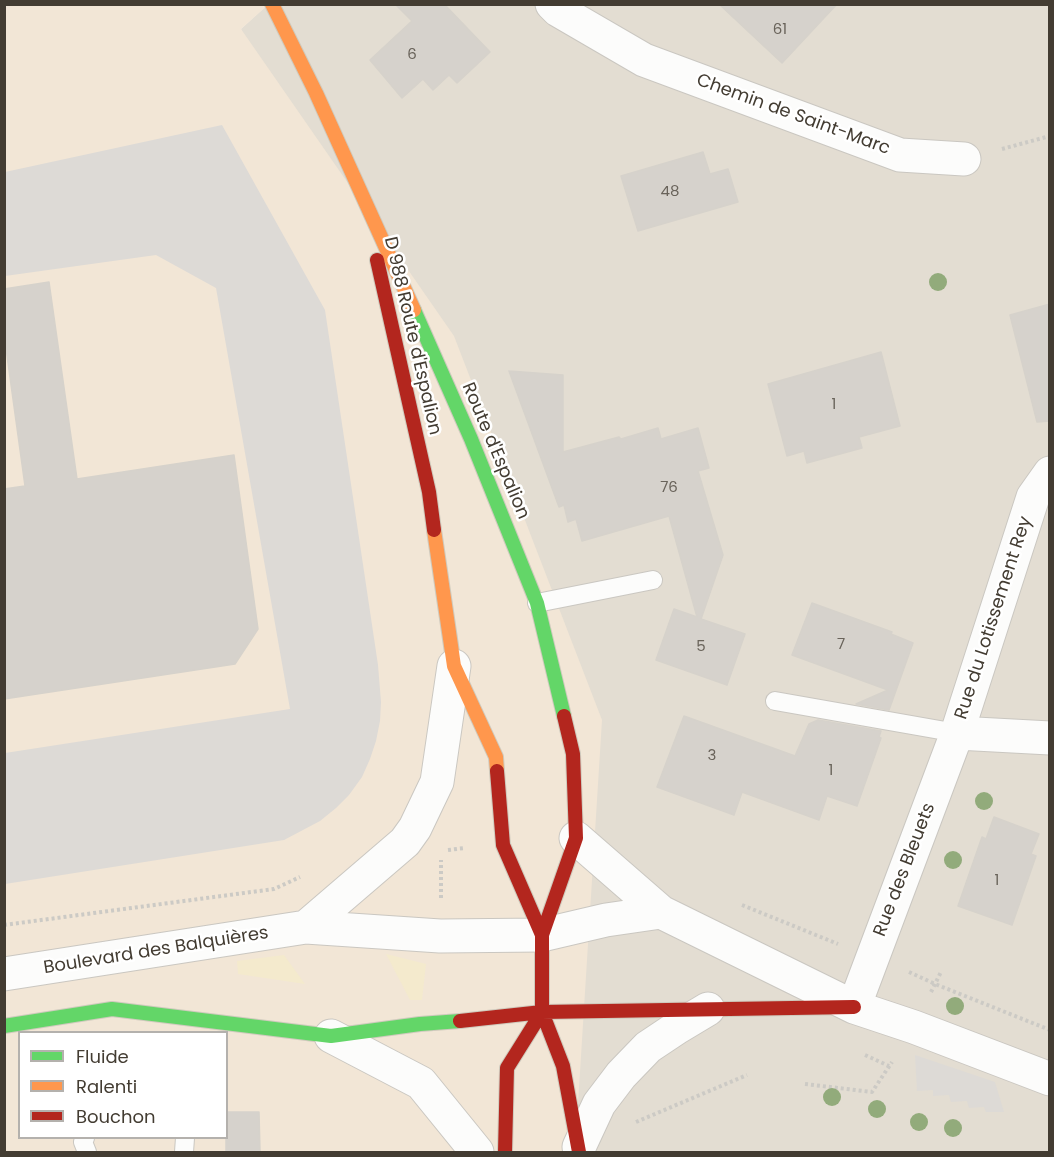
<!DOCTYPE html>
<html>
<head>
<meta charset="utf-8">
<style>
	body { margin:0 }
	#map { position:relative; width:1054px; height:1157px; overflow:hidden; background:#eeebe5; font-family:Poppins,sans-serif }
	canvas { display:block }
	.frame { position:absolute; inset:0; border:6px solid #433c32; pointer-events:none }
	.legend { position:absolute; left:18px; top:1031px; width:210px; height:108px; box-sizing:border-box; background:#fff; border:2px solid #b4b1ad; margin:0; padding:8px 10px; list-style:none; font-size:18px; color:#433c32 }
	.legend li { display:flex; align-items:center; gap:12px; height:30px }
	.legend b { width:30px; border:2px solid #b4b1ad }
</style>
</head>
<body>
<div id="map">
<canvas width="1054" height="1157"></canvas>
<div class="frame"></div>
<ul class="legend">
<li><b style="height:8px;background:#63d668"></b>Fluide</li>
<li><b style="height:8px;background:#ff974d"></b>Ralenti</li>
<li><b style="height:8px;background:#b3261e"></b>Bouchon</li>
</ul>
</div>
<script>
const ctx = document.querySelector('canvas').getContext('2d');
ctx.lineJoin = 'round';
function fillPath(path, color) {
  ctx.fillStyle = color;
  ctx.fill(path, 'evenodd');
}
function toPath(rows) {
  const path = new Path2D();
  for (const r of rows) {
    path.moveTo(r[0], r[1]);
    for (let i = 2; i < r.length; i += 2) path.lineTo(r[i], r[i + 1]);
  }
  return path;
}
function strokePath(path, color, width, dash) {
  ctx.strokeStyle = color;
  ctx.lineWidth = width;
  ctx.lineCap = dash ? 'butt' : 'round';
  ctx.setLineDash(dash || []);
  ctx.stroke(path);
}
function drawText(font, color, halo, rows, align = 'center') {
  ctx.font = font + ' Poppins,sans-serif';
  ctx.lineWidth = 5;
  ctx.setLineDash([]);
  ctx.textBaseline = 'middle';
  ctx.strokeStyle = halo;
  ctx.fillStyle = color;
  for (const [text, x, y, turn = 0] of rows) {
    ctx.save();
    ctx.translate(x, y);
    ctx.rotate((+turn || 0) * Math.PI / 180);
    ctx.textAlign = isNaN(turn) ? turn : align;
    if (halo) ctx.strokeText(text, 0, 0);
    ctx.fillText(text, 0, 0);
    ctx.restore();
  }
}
fillPath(toPath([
	[268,4,1049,5,1049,1152,575,1152,241,29]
]), '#e3ddd2');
fillPath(toPath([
	[5,5,268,5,241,29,454,336,602,720,575,1152,5,1152],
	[20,1032,226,1032,226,1138,20,1138]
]), '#f2e6d6');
fillPath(toPath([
	[386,954,426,964,422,1000,410,1000],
	[284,955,305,984,238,974,237,961]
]), '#f4eacd');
fillPath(toPath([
	[222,125,325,310,378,665,381,702,380,721,376,741,370,759,362,777,349,795,336,808,320,821,284,840,5,884,5,753,290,709,216,288,156,255,5,276,5,172],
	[915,1055,995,1082,1004,1112,986,1112,984,1107,969,1108,967,1101,951,1102,949,1095,933,1096,933,1090,917,1091]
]), '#dddad6');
const building = toPath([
	[395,4,444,4,490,52,457,83,449,75,433,90,423,79,402,98,370,60,412,21,395,4],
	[719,4,837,4,782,63,719,4],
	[703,152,710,174,728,169,738,202,638,231,621,176,703,152],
	[49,282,77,479,234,455,258,629,235,664,4,699,4,489,25,486,4,334,4,289,49,282],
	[1050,304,1050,421,1037,422,1010,315,1050,304],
	[881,352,900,426,859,437,862,448,807,463,804,451,787,456,768,384,881,352],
	[509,371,563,375,563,452,619,437,621,439,658,428,661,439,698,428,709,468,698,471,723,555,701,619,745,634,727,685,656,660,674,609,697,617,669,516,582,541,576,519,568,522,564,505,559,507,509,371],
	[812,603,892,632,891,634,913,643,889,710,856,704,888,690,792,655,812,603],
	[684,716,795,756,809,724,818,720,881,731,879,737,881,738,857,806,827,796,819,820,742,792,734,815,657,787,684,716],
	[994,817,1039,834,1031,854,1036,856,1012,925,958,906,982,837,986,839,994,817],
	[226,1112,259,1112,260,1152,226,1152,226,1112]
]);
fillPath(building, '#d6d2cc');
strokePath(building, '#d6d2cb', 1.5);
const lane = toPath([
	[537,603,653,580],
	[775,701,957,733],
	[85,1138,83,1142,87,1152],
	[184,1152,185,1138]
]);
const street = toPath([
	[552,4,558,10,644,60,900,155,964,159],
	[957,733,1033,497,1050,473],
	[576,838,661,912,854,1007,914,1027,1050,1079],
	[306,927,405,842,415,828,437,782,454,666],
	[4,974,306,927,440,936,542,935,606,920,661,912],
	[854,1007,957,733,1050,738],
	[331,1036,421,1083,477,1152],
	[579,1147,599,1104,621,1075,648,1047,678,1027,708,1009]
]);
const fast = toPath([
	[414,310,471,439,537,603,564,716],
	[4,1026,112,1009,331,1036,420,1024,460,1021]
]);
const slow = toPath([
	[272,4,316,93,414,310],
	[434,530,454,666,496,757,497,771]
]);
const jam = toPath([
	[377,260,429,492,434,530],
	[564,716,573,754,576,838,542,935,542,1012,563,1066,579,1152],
	[497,771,503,845,542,935],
	[460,1021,542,1012,854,1007],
	[505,1152,507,1068,542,1012]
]);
strokePath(lane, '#cac7c1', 20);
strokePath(street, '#cac7c1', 35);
strokePath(fast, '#cfcabd', 16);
strokePath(slow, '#cfcabd', 16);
strokePath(jam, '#cfcabd', 16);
strokePath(toPath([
	[1002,149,1050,136],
	[448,850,465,848],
	[441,898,441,860],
	[742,905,838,944],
	[4,925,274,889,300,877],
	[909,972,935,984,1050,1030],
	[931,992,941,972],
	[865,1055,889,1066],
	[805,1084,872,1092,892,1062],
	[636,1122,747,1075]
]), '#cccac5', 4, [3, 3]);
strokePath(lane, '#fcfcfb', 18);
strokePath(street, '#fcfcfb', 33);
strokePath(fast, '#63d668', 14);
strokePath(slow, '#ff974d', 14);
strokePath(jam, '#b3261e', 14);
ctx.fillStyle = '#92ab7b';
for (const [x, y] of [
	[938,282],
	[984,801],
	[953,860],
	[955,1006],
	[832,1097],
	[877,1109],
	[919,1122],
	[953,1128]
]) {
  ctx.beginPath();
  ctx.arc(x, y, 9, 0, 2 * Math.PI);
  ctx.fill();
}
drawText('15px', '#69635a', null, [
	["61",780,30],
	["6",412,55],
	["48",670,192],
	["1",834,405],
	["76",669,488],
	["7",841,645],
	["5",701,647],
	["3",712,756],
	["1",831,771],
	["1",997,881]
]);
drawText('18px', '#433c32', '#fff', [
	["Chemin de Saint-Marc",793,115,20],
	["D 988 Route d'Espalion",412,336,77],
	["Route d'Espalion",495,451,67],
	["Rue du Lotissement Rey",994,618,-72],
	["Rue des Bleuets",905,870,-69],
	["Boulevard des Balquières",156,951,-9]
]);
</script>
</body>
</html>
